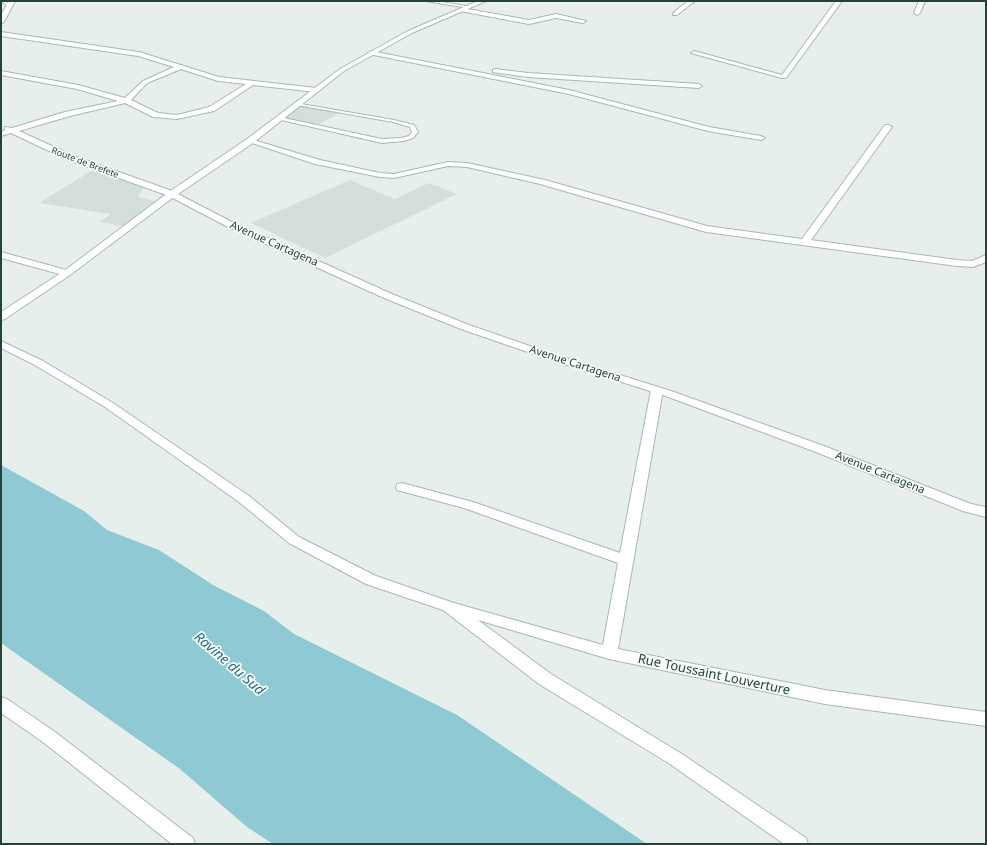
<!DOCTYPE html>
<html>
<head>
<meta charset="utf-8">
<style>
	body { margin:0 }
	#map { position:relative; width:987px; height:845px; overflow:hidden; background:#e6efeb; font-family:"Noto Sans",sans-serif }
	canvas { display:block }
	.frame { position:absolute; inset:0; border:2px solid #24423a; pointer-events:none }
</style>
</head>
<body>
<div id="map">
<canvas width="987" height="845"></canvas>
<div class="frame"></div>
</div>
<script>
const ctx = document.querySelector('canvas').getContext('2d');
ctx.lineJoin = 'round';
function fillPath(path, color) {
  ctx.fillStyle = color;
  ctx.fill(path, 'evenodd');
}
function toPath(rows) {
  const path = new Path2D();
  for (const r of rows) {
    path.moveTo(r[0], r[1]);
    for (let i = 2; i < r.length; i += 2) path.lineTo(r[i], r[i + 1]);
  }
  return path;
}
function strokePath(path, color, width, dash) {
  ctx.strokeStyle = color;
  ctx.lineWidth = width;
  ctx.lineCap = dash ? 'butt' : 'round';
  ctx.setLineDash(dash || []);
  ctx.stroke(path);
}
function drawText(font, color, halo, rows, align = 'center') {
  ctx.font = font + ' "Noto Sans",sans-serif';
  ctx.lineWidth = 3.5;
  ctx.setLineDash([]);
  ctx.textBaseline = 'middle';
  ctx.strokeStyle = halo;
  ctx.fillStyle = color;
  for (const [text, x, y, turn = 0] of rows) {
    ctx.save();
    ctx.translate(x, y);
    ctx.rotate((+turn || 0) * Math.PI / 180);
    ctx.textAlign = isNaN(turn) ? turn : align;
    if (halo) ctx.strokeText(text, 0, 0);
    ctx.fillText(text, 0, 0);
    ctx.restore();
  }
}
fillPath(toPath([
	[297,104,341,112,316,126,279,118],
	[96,168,145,185,138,197,161,203,128,227,100,222,111,214,39,203],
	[350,180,395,199,429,183,457,194,325,258,251,223]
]), '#d4dfda');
fillPath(toPath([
	[1,465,84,511,107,530,159,550,213,585,264,611,294,634,457,715,647,844,273,844,247,827,180,769,1,643]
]), '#8ec9d4');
const service = toPath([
	[1,1,5,1,11,5,8,6,1,1],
	[426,1,436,1,471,7,469,8,426,1],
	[295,103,394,120,414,125,418,132,413,138,404,141,382,143,277,119,277,117,279,117,382,139,401,138,409,136,412,132,410,127,393,122,297,105,295,104,295,103]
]);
const minor = toPath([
	[9,1,15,1,4,22,1,24,1,15,9,1],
	[688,1,695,1,677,15,673,15,673,13,688,1],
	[836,1,842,1,786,78,782,78,691,53,694,51,782,75,836,1],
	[919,1,925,1,920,13,917,15,914,13,919,1],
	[462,8,529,20,556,14,586,21,583,23,556,18,529,24,460,11,460,9,462,8],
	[1,32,139,52,219,77,316,88,319,90,316,92,253,85,214,111,177,119,153,117,125,103,70,116,19,131,74,156,175,192,176,194,172,197,68,160,11,133,1,136,1,132,5,130,5,127,12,128,65,112,118,101,77,89,1,75,1,71,78,85,125,98,143,81,174,67,138,56,1,36,1,32],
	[181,69,218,81,246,84,209,107,177,115,158,113,131,100,147,83,181,69],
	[371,51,569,90,709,127,761,136,765,138,761,140,708,131,569,94,369,54,368,53,371,51],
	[495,69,528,73,699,84,702,86,699,88,528,77,493,72,493,70,495,69],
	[885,125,888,125,892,127,811,240,957,260,972,261,986,255,986,262,973,267,957,266,706,232,540,184,467,167,448,166,394,178,380,177,315,164,246,141,250,139,320,160,380,173,394,174,448,162,467,163,545,180,707,226,802,239,885,125],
	[1,252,70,271,72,273,67,276,1,258,1,252],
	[1,341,43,361,113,403,249,496,299,537,376,576,454,603,603,645,618,563,464,508,397,490,396,487,397,484,402,483,473,502,620,553,651,390,653,388,661,388,663,390,618,649,825,690,986,712,986,726,825,704,609,659,478,620,551,674,682,754,806,838,808,844,784,844,670,764,539,684,443,610,366,584,289,543,239,502,105,407,35,365,1,348,1,341],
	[1,697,7,699,55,732,193,838,195,844,172,844,43,742,1,713,1,697]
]);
const tertiary = toPath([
	[172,191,232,222,392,294,469,325,553,354,671,391,824,446,971,504,986,507,986,517,963,511,816,452,663,395,545,358,461,329,384,298,226,226,169,196,168,194,172,191]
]);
const secondary = toPath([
	[478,1,486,1,412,33,344,71,253,143,175,196,70,275,5,319,1,320,1,312,64,271,169,192,247,139,340,69,408,31,478,1]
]);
strokePath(service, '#a8b8b2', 2);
strokePath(minor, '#a8b8b2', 2);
strokePath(tertiary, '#a8b8b2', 2);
strokePath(secondary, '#a4bbb3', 2);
fillPath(service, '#fff');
fillPath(minor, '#fff');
fillPath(tertiary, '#fff');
fillPath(secondary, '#fff');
drawText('9px', '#24423a', '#f7fbf9', [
	["Route de Brefete",85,163,21]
]);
drawText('11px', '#24423a', '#f7fbf9', [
	["Avenue Cartagena",274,244,24],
	["Avenue Cartagena",575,364,18],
	["Avenue Cartagena",880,473,22]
]);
drawText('13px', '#24423a', '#f7fbf9', [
	["Rue Toussaint Louverture",714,675,12]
]);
drawText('italic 14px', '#1c6f80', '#f7fbf9', [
	["Ravine du Sud",229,664,41]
]);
</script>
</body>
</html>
